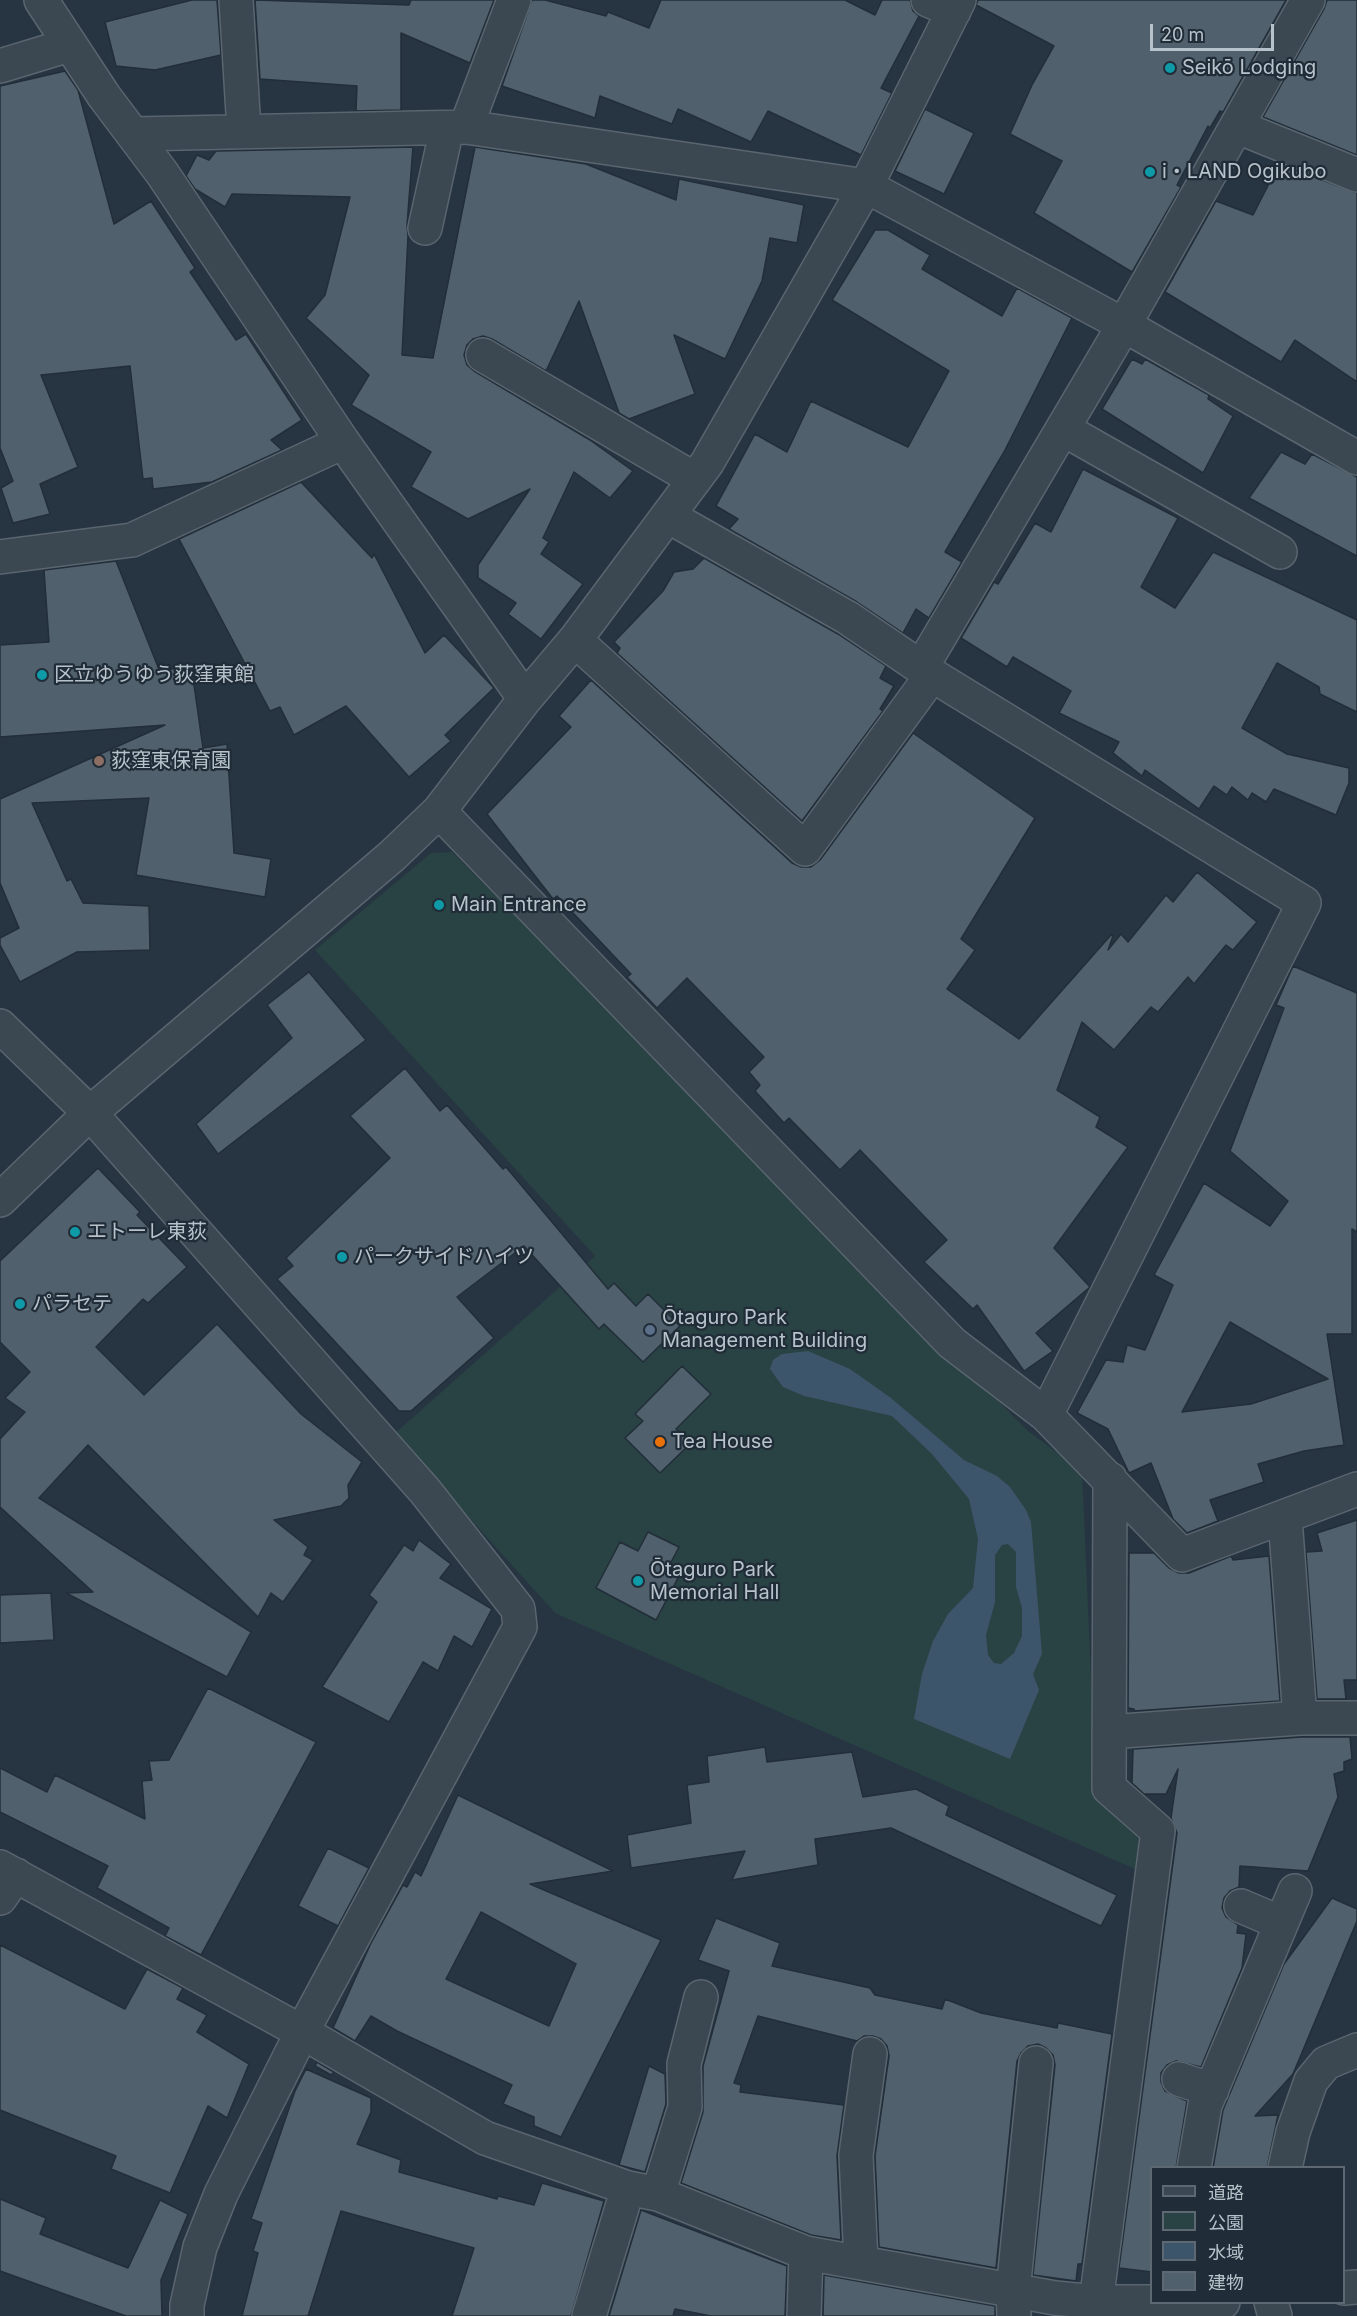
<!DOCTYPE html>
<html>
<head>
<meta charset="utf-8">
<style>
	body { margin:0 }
	#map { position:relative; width:1357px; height:2316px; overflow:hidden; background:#273542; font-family:Inter,"Noto Sans JP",sans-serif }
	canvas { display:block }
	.legend { position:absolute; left:1150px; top:2166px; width:195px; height:138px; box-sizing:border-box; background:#202c37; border:2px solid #5d6872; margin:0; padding:8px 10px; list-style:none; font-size:18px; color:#b8c2cb }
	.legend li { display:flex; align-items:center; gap:12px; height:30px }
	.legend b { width:30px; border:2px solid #5d6872 }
	.scale { position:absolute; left:1150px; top:24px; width:124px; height:27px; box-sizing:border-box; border:3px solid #b8c2cb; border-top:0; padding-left:8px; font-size:18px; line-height:21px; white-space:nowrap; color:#b8c2cb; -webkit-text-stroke:4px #202c37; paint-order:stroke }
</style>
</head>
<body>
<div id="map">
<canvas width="1357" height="2316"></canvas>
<ul class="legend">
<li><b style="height:8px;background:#3b4751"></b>道路</li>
<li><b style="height:16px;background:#294243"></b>公園</li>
<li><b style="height:16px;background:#3d556a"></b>水域</li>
<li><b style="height:16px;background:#50606c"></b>建物</li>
</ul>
<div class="scale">20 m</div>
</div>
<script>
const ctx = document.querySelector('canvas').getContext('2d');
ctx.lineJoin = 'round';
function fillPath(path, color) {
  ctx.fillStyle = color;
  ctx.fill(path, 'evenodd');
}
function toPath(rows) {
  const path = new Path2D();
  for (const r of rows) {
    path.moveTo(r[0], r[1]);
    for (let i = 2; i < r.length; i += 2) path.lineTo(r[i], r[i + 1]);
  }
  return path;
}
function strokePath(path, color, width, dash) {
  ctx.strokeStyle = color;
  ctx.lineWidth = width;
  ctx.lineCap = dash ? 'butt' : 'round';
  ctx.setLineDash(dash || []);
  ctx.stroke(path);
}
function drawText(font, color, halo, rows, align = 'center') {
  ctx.font = font + ' Inter,"Noto Sans JP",sans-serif';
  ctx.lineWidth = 4.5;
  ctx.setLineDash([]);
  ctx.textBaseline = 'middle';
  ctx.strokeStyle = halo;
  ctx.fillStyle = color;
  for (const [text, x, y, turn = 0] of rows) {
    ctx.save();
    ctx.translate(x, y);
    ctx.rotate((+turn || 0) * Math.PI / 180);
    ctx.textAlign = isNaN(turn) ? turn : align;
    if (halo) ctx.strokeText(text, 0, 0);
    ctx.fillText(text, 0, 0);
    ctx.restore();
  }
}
fillPath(toPath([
	[452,852,1028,1431,1082,1471,1096,1790,1141,1829,1137,1870,555,1613,394,1434,595,1256,315,950,431,853]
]), '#294243');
fillPath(toPath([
	[808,1351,850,1369,891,1398,964,1460,997,1476,1010,1487,1026,1510,1031,1522,1042,1654,1033,1674,1039,1690,1010,1759,914,1719,922,1674,933,1641,948,1614,973,1588,978,1539,969,1499,932,1454,892,1416,804,1396,783,1387,770,1369,773,1360,782,1354],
	[1008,1544,1016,1552,1016,1587,1022,1608,1022,1636,1014,1653,1001,1664,994,1663,988,1655,986,1635,995,1602,995,1555,1002,1545]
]), '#3d556a');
const building = toPath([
	[192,0,217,0,221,55,155,70,116,66,105,22,192,0],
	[255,0,409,5,411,0,494,0,470,63,401,33,401,110,356,111,357,86,260,79,255,0],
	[532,0,545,0,606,16,608,12,649,28,661,0,845,0,875,15,882,0,910,0,913,11,919,16,881,88,892,93,861,155,768,111,751,142,678,109,672,124,600,96,595,118,502,86,532,0],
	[978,0,1286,0,1223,112,1220,111,1210,128,1208,126,1177,185,1181,187,1132,272,1034,213,1062,161,1010,134,1032,85,1054,46,976,5,978,0],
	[1327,0,1357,0,1357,155,1263,117,1324,9,1327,0],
	[65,71,78,90,114,224,151,201,195,268,190,272,236,340,246,334,302,420,271,440,282,450,212,482,153,489,152,478,143,479,130,366,41,375,78,467,40,484,50,514,13,523,1,488,13,481,0,448,0,86,65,71],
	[925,109,974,133,944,194,895,171,925,109],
	[413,147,407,225,408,236,402,355,433,358,475,147,586,164,676,200,679,179,804,205,797,243,770,238,762,281,725,359,674,335,695,394,629,419,619,413,579,301,546,371,492,339,483,336,473,339,467,345,464,355,467,365,474,371,590,440,633,471,610,498,574,472,543,538,549,542,541,554,583,584,541,639,508,614,516,603,478,578,478,565,530,489,468,519,411,487,431,452,351,405,369,375,306,318,325,295,350,197,232,194,225,207,195,189,186,176,197,155,209,160,216,151,413,147],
	[1279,164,1357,193,1357,382,1295,340,1281,362,1165,292,1216,201,1253,215,1279,164],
	[875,230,888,230,930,255,922,269,1002,316,1017,288,1072,318,1004,452,945,552,962,562,929,618,916,609,903,633,857,602,729,529,738,519,716,506,755,434,787,452,811,401,908,447,949,371,832,300,875,230],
	[1132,359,1142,364,1145,359,1209,395,1208,399,1233,416,1203,473,1102,409,1132,359],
	[1281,452,1305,464,1312,454,1357,477,1357,556,1249,498,1281,452],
	[1083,469,1178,518,1141,587,1175,608,1213,552,1357,620,1357,712,1320,694,1319,687,1277,663,1242,728,1287,754,1349,768,1349,783,1336,815,1274,789,1266,802,1252,793,1248,800,1232,787,1227,795,1214,786,1199,809,1145,770,1142,776,1113,753,1119,742,1059,713,1071,691,1013,657,1007,667,961,638,994,582,998,584,1035,523,1051,532,1083,469],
	[301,482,372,558,374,554,425,653,444,635,494,688,445,735,451,741,409,777,346,706,294,735,280,707,270,711,179,539,301,482],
	[704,558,838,634,886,666,880,678,894,686,880,709,883,711,802,821,617,653,620,648,614,642,663,591,674,572,693,569,704,558],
	[116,561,160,672,191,664,203,748,227,744,234,853,271,859,265,897,136,875,149,798,32,803,67,881,71,879,83,903,149,906,150,950,77,952,20,982,0,945,0,938,19,928,0,883,0,799,165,725,0,737,0,645,49,642,44,570,116,561],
	[591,680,792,863,801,867,811,867,820,860,913,733,1035,818,961,939,975,950,947,989,1019,1039,1111,935,1113,936,1108,950,1121,934,1128,942,1166,895,1173,902,1197,872,1257,922,1233,950,1226,945,1194,984,1188,977,1158,1012,1151,1007,1114,1050,1082,1022,1057,1090,1100,1117,1096,1127,1128,1147,1054,1248,1090,1287,1036,1333,1053,1351,1024,1371,977,1305,973,1309,924,1262,947,1240,860,1150,840,1170,789,1118,784,1123,755,1091,760,1085,749,1072,764,1057,687,978,657,1008,627,977,631,974,557,896,553,899,487,814,571,727,559,716,591,680],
	[1293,966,1357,993,1357,1232,1352,1229,1352,1334,1327,1334,1344,1445,1304,1451,1258,1464,1264,1482,1210,1500,1218,1521,1187,1533,1173,1519,1151,1463,1129,1473,1108,1429,1077,1413,1106,1360,1123,1362,1127,1345,1145,1350,1173,1285,1154,1275,1204,1183,1270,1226,1288,1201,1230,1151,1284,1008,1276,1005,1293,966],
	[1230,1322,1328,1379,1251,1404,1182,1412,1230,1322],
	[309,972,366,1040,218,1154,196,1124,292,1038,267,1005,309,972],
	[405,1068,440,1111,447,1105,503,1169,506,1167,608,1289,614,1283,636,1306,648,1294,680,1326,643,1362,604,1324,599,1329,524,1246,457,1297,494,1338,411,1411,399,1411,277,1279,293,1266,286,1258,390,1158,350,1116,405,1068],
	[98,1168,140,1212,137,1215,187,1267,148,1303,143,1299,96,1347,144,1395,217,1324,301,1414,362,1462,348,1485,349,1498,341,1506,274,1520,308,1547,304,1555,313,1560,283,1602,271,1593,258,1617,88,1445,39,1498,251,1632,227,1677,66,1593,93,1592,0,1507,0,1439,25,1412,5,1398,30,1372,0,1342,0,1261,98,1168],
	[682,1366,711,1394,676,1429,691,1443,660,1473,625,1438,643,1421,635,1414,682,1366],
	[1357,1520,1357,1680,1344,1680,1346,1699,1317,1699,1306,1552,1322,1551,1317,1533,1357,1520],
	[648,1532,679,1547,668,1568,680,1574,656,1620,596,1588,620,1542,638,1551,648,1532],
	[419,1540,451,1564,440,1578,492,1609,472,1647,454,1636,438,1671,423,1662,389,1722,322,1687,377,1602,369,1595,404,1545,413,1551,419,1540],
	[1129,1553,1154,1553,1169,1568,1179,1573,1189,1573,1231,1556,1233,1560,1269,1556,1280,1701,1134,1711,1134,1709,1128,1708,1129,1553],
	[51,1593,54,1640,0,1643,0,1595,51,1593],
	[208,1688,316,1742,201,1955,165,1936,169,1928,97,1888,108,1866,0,1812,0,1768,47,1792,55,1775,145,1819,142,1781,152,1780,149,1761,169,1760,208,1688],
	[1301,1737,1350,1737,1352,1759,1344,1762,1344,1771,1334,1774,1338,1797,1308,1871,1240,1866,1239,1887,1230,1891,1224,1898,1222,1908,1226,1917,1238,1925,1237,1933,1246,1934,1242,1968,1201,2067,1176,2061,1167,2065,1161,2073,1161,2082,1165,2091,1187,2101,1176,2168,1152,2168,1152,2272,1119,2268,1177,1833,1171,1818,1178,1769,1166,1794,1144,1794,1132,1783,1133,1749,1301,1737],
	[765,1747,767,1762,852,1752,863,1797,916,1789,949,1806,946,1815,1117,1895,1101,1926,891,1828,815,1839,818,1865,732,1880,745,1851,631,1868,627,1835,691,1823,687,1785,709,1782,707,1756,765,1747],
	[458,1795,613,1871,530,1884,661,1940,561,2137,534,2126,534,2117,503,2104,512,2085,397,2031,371,2016,355,2041,333,2028,371,1943,403,1885,407,1887,415,1872,421,1876,458,1795],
	[481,1912,576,1964,549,2026,446,1979,481,1912],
	[328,1848,369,1868,338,1926,298,1906,328,1848],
	[1332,1898,1357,1909,1357,1921,1293,2074,1255,2116,1278,2115,1267,2168,1213,2168,1223,2110,1284,1964,1332,1898],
	[716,1918,780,1943,772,1966,870,1988,875,1995,942,2009,945,1999,981,2013,1057,2028,1058,2023,1112,2034,1082,2264,1078,2264,1076,2281,1033,2275,1055,2065,1053,2055,1046,2048,1038,2044,1028,2046,1021,2053,1017,2061,996,2268,879,2247,875,2156,889,2056,887,2046,881,2039,873,2036,864,2036,857,2041,758,2016,734,2083,741,2085,740,2092,844,2105,837,2156,841,2240,811,2235,681,2183,703,2112,703,2066,729,1971,698,1960,716,1918],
	[0,1945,125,2009,147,1969,183,1988,177,1999,207,2015,197,2032,249,2064,227,2118,208,2106,170,2193,111,2169,116,2156,0,2110,0,1945],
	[317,2062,334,2072,331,2075,315,2066,317,2062],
	[649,2066,665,2074,666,2104,645,2172,619,2165,649,2066],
	[306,2069,371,2098,371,2112,357,2144,401,2160,399,2172,497,2199,498,2196,534,2205,542,2183,604,2201,571,2316,452,2316,474,2248,341,2211,308,2316,242,2316,258,2253,253,2251,262,2223,251,2219,295,2091,306,2069],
	[0,2199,46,2218,40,2234,128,2268,160,2200,188,2214,161,2280,162,2316,126,2316,0,2271,0,2199],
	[641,2210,787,2266,785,2316,711,2316,675,2309,673,2316,609,2316,641,2210],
	[824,2275,995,2306,995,2316,823,2316,824,2275]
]);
fillPath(building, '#50606c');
strokePath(building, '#222e39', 1.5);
const minor = toPath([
	[41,0,104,96,162,173,343,442,525,699],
	[236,0,244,130],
	[928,0,954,11],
	[0,66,69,45],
	[466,127,514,0],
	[1238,127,1357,175],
	[135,134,466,127,866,186,1124,325,1357,458],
	[425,228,447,128],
	[483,355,694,479],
	[1063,429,1280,552],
	[668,516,848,618,932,675,1304,903,1046,1415],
	[0,557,132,540,343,442],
	[575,640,805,849,932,675],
	[921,668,1124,325,1308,0],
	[439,811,952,1343,1046,1415,1182,1555,1357,1489],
	[0,1026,90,1113,425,1491,518,1609,520,1627,302,2032,221,2194,200,2247,187,2305,187,2316],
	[0,1200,90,1113,392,856,439,811,525,699,575,640,707,463,866,186,959,0],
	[1285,1518,1300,1718],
	[1109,1732,1300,1718,1357,1718],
	[0,1867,302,2032,485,2138,628,2188,658,2194,806,2253,1055,2298,1096,2302,1223,2302],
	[0,1898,16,1875],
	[1241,1906,1281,1923],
	[1179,2079,1212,2090],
	[1194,2168,1205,2105,1295,1891],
	[1285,2168,1293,2132,1311,2081,1326,2063,1357,2050],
	[658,2194,685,2107,684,2064,701,1997],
	[861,2262,856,2155,870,2054],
	[1344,2288,1357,2287],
	[1271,2302,1275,2316],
	[589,2316,628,2188],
	[804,2316,806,2253],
	[1014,2316,1013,2291,1036,2063],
	[1105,2316,1096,2302,1158,1831,1109,1788,1110,1479]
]);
strokePath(minor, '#59656f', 36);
strokePath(minor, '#3b4751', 33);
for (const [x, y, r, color] of [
	[1170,68,6,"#0f9aa8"],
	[1150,172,6,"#0f9aa8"],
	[42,675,6,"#0f9aa8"],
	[99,761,6,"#8d6e63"],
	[439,905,6,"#0f9aa8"],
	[75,1232,6,"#0f9aa8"],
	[342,1257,6,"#0f9aa8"],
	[20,1304,6,"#0f9aa8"],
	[650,1330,6,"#5c6f8a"],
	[660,1442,6,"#e8710a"],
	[638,1581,6,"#0f9aa8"]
]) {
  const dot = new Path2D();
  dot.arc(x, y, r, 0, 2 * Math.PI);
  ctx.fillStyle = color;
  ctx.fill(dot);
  strokePath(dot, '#202c37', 2);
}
drawText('20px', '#b8c2cb', '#202c37', [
	["Seikō Lodging",1182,68],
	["i・LAND Ogikubo",1162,172],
	["区立ゆうゆう荻窪東館",54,675],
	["荻窪東保育園",111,761],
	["Main Entrance",451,905],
	["エトーレ東荻",87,1232],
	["パークサイドハイツ",354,1257],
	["パラセテ",32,1304],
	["Ōtaguro Park",662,1318],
	["Management Building",662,1341],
	["Tea House",672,1442],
	["Ōtaguro Park",650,1570],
	["Memorial Hall",650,1593]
], 'left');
</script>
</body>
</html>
